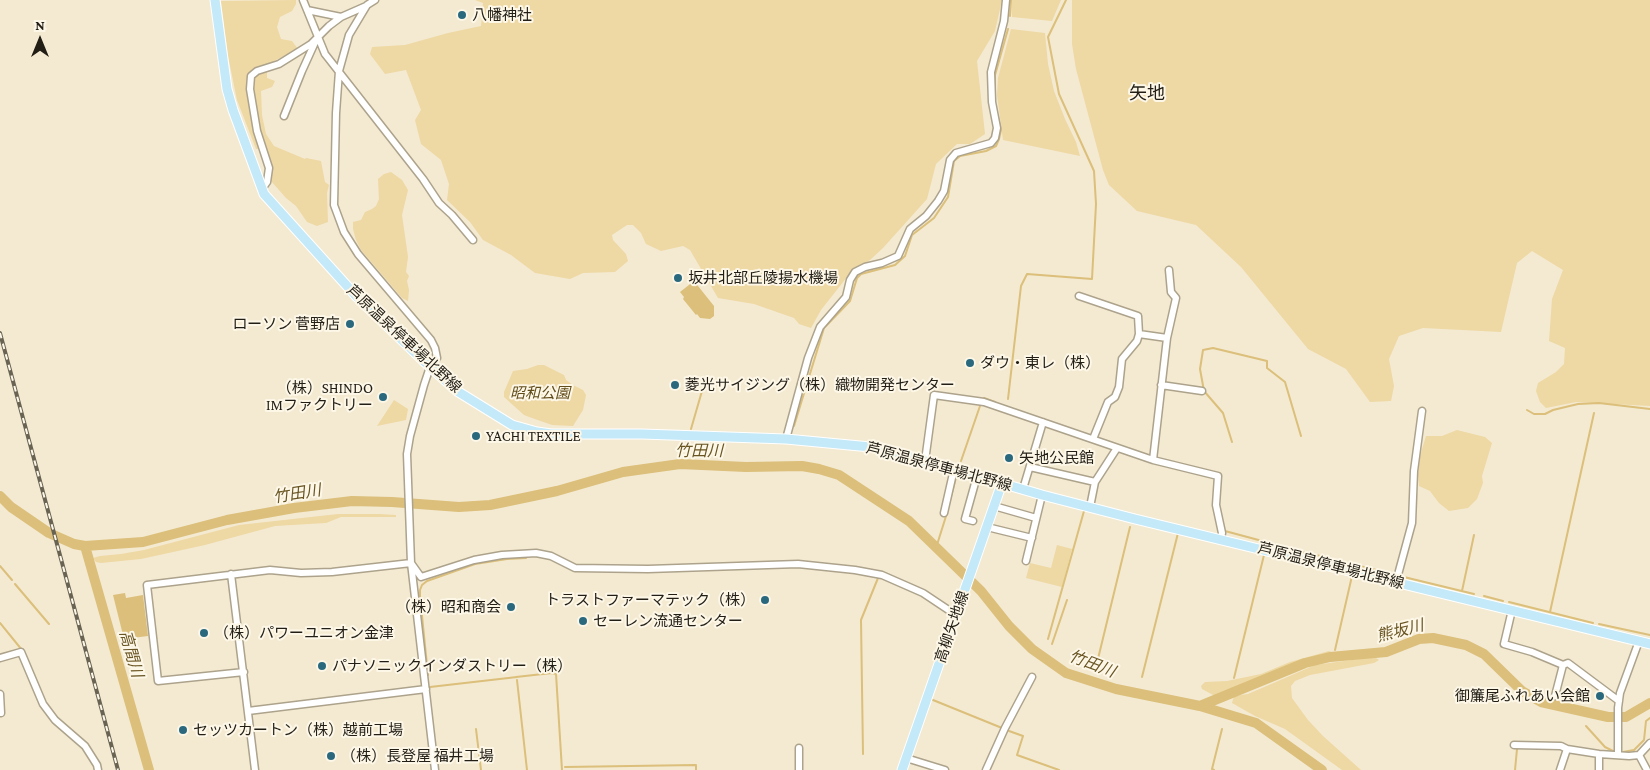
<!DOCTYPE html>
<html>
<head>
<meta charset="utf-8">
<style>
	body { margin:0 }
	#map { position:relative; width:1650px; height:770px; overflow:hidden; background:#f4ead1; font-family:"Crimson Pro",serif }
	canvas { display:block }
	.north { position:absolute; left:15px; top:15px; width:50px; height:50px; -webkit-text-stroke:4px #fdf7e8; paint-order:stroke; rotate:0deg; font-size:14px; font-weight:700; line-height:20px; text-align:center; color:#221e15 }
	.north::after { content:''; display:block; margin:auto; width:18px; height:22px; background:#221e15; clip-path:polygon(50% 0,100% 100%,50% 72%,0 100%) }
</style>
</head>
<body>
<div id="map">
<canvas width="1650" height="770"></canvas>
<div class="north">N</div>
</div>
<script>
const ctx = document.querySelector('canvas').getContext('2d');
ctx.lineJoin = 'round';
function fillPath(path, color) {
  ctx.fillStyle = color;
  ctx.fill(path, 'evenodd');
}
function toPath(rows) {
  const path = new Path2D();
  for (const r of rows) {
    path.moveTo(r[0], r[1]);
    for (let i = 2; i < r.length; i += 2) path.lineTo(r[i], r[i + 1]);
  }
  return path;
}
function strokePath(path, color, width, dash) {
  ctx.strokeStyle = color;
  ctx.lineWidth = width;
  ctx.lineCap = dash ? 'butt' : 'round';
  ctx.setLineDash(dash || []);
  ctx.stroke(path);
}
function drawText(font, color, halo, rows, align = 'center') {
  ctx.font = font + ' "Crimson Pro","Noto Sans JP",serif';
  ctx.lineWidth = 4;
  ctx.setLineDash([]);
  ctx.textBaseline = 'middle';
  ctx.strokeStyle = halo;
  ctx.fillStyle = color;
  for (const [text, x, y, turn = 0] of rows) {
    ctx.save();
    ctx.translate(x, y);
    ctx.rotate((+turn || 0) * Math.PI / 180);
    ctx.textAlign = isNaN(turn) ? turn : align;
    if (halo) ctx.strokeText(text, 0, 0);
    ctx.fillText(text, 0, 0);
    ctx.restore();
  }
}
fillPath(toPath([
	[296,0,296,4,292,11,280,17,277,27,281,39,292,41,298,49,274,61,267,68,267,78,275,81,272,87,261,91,262,115,266,134,274,146,305,159,306,158,321,161,325,182,329,185,327,193,328,222,317,226,307,222,296,206,286,198,271,181,262,149,256,149,237,100,228,56,221,1],
	[475,0,1002,0,995,31,977,61,985,134,970,144,957,144,936,164,927,199,883,248,870,260,851,272,821,310,811,328,799,324,794,318,754,304,718,298,690,250,683,246,661,251,646,244,641,233,633,225,627,225,612,235,613,240,626,254,628,261,615,272,583,273,570,279,535,273,511,255,483,240,470,222,447,200,449,184,441,160,421,144,415,120,421,110,406,70,385,74,370,54,372,47,405,45,448,33,481,26,483,3],
	[1012,0,1061,0,1052,21,1012,17],
	[1072,0,1650,0,1650,406,1576,402,1546,408,1540,402,1536,391,1538,383,1556,372,1564,364,1565,348,1549,341,1552,299,1563,270,1532,251,1517,263,1501,332,1423,328,1399,336,1389,359,1394,386,1391,401,1370,402,1346,369,1308,349,1241,267,1196,225,1137,211,1109,185,1103,170,1076,69,1072,44],
	[1011,29,1045,33,1048,64,1054,91,1065,119,1076,142,1080,156,1003,140,997,95,998,78],
	[391,172,402,180,408,190,402,215,408,257,406,272,409,276,407,281,409,290,408,301,402,298,361,250,356,240,353,229,353,222,361,220,365,212,372,209,376,206,379,199,378,179,384,174],
	[538,365,544,365,564,375,566,380,573,385,583,390,586,395,583,410,573,426,552,425,532,418,524,415,504,397,504,392,513,371,527,369],
	[394,400,408,409,406,420,377,426],
	[1457,430,1485,437,1492,443,1482,476,1483,483,1477,499,1468,508,1449,511,1439,503,1430,491,1419,486,1418,475,1420,456,1426,436,1442,436],
	[338,514,379,514,396,515,396,517,341,517,326,523,275,526,205,545,141,559,101,563,96,562,93,558,100,556,121,554,144,550,239,525],
	[1057,545,1072,549,1062,587,1026,578,1030,563,1051,568],
	[1329,651,1333,653,1327,656,1313,658,1294,665,1220,695,1215,696,1202,689,1201,686,1205,682,1227,681,1261,674,1290,662],
	[1366,658,1376,658,1379,660,1374,663,1310,675,1295,681,1291,686,1292,698,1308,720,1323,736,1361,770,1342,770,1285,729,1255,716,1232,703,1234,696,1248,694,1315,665]
]), '#eed8a4');
fillPath(toPath([
	[694,281,714,306,714,316,710,319,700,318,697,314,696,315,683,299,684,297,680,292],
	[125,593,126,598,143,595,148,636,124,639,113,595]
]), '#dbbf7a');
strokePath(toPath([
	[1010,16,1011,0],
	[995,95,995,75,1008,29],
	[984,398,995,402],
	[1008,399,1021,286,1027,274,1092,279,1096,204,1094,171,1059,94,1048,37,1066,0],
	[1527,410,1534,414,1545,414,1553,410,1578,404,1599,403,1650,409],
	[794,426,824,328,850,301,857,278,861,274,895,265,905,256,912,235,934,218,948,197,954,161,960,156,986,151,996,146,999,139,1001,130,998,117],
	[691,429,702,391],
	[1232,442,1223,413,1204,391,1200,369,1203,350,1213,348,1267,361,1267,368,1285,382,1301,436],
	[961,461,980,406],
	[948,508,957,474],
	[1225,531,1307,553],
	[936,548,947,513],
	[1312,554,1396,575],
	[0,566,12,580],
	[1404,577,1474,594],
	[15,584,49,624],
	[1462,591,1474,535],
	[1484,596,1503,601],
	[1509,602,1593,623],
	[1550,612,1594,413],
	[0,623,22,650],
	[1599,624,1650,635],
	[1048,639,1084,511],
	[1052,644,1067,600],
	[1335,650,1352,576],
	[1096,667,1130,527],
	[428,675,420,596,420,590,422,585,427,581,475,564,507,559,526,558],
	[516,677,552,673,556,674,562,770],
	[1142,677,1178,533],
	[1234,678,1264,555],
	[517,680,527,770],
	[430,687,517,677],
	[933,700,1002,728],
	[1586,726,1605,747,1613,751],
	[476,729,481,770],
	[1009,731,1023,736,1017,755,1059,770],
	[1623,752,1634,750,1644,740,1646,721,1650,718],
	[863,754,861,620,878,578],
	[565,767,696,765,696,770],
	[1214,770,1212,769,1222,729],
	[1515,770,1517,749]
]), '#dbbf7a', 2);
strokePath(toPath([
	[0,496,11,507,49,533,74,544,85,546,143,542,227,520,294,508,352,501,392,502,459,507,490,505,557,491,623,472,680,464,746,467,802,466,819,469,839,475,909,521,981,591,1009,626,1032,649,1066,673,1116,689,1200,706,1256,723,1322,770],
	[85,546,149,770],
	[1200,706,1305,663,1330,657,1386,652,1419,639,1433,638,1466,645,1484,654,1522,691,1541,702,1608,717,1626,717,1650,703]
]), '#dbbf7a', 10);
const minor = toPath([
	[303,0,325,54,423,179,439,203,452,215,473,240],
	[375,0,367,5,349,35,339,71,336,113,334,205,344,232,358,254,431,340,435,348,437,358,430,367,424,385,410,436,407,454,411,563,435,770],
	[307,10,341,17],
	[284,116,302,71,317,38,329,26,341,17,366,6],
	[262,189,267,182,269,168,257,131,250,89,251,76,257,71,279,64,311,44,317,38],
	[1079,296,1138,316,1139,334,1137,341,1122,359,1119,387,1115,397,1108,402,1093,439],
	[1139,334,1167,338],
	[1161,385,1202,391],
	[786,439,808,358,820,327,846,297,850,280,855,272,865,267,882,263,898,256,910,229,926,216,938,201,944,191,950,160,956,153,991,143,995,138,997,128,992,102,991,72,1004,21,1006,0],
	[1153,460,1167,338,1176,298,1171,292,1169,270],
	[925,461,934,395,984,402,1153,460,1218,476,1216,505,1222,533,1221,539],
	[1030,467,1095,482],
	[1023,489,1043,422],
	[994,506,1036,518],
	[1090,507,1095,482,1117,448],
	[944,513,954,469],
	[973,521,965,519,977,476],
	[987,527,1032,538],
	[1026,561,1042,495],
	[231,574,255,770],
	[1396,582,1412,523,1414,471,1422,411],
	[1512,610,1504,644,1532,652,1563,665,1555,696],
	[0,658,21,652,43,704,55,720,85,746,97,765,98,770],
	[1563,665,1568,663,1619,701],
	[244,672,158,681,147,585,270,570,301,573,332,572,411,563,421,577,474,560,502,555,536,553,551,556,575,568,648,569,798,564,855,570,882,575,923,593,956,615],
	[0,694,1,713],
	[248,711,426,689],
	[1514,745,1561,746,1567,749,1599,754,1629,756,1639,755,1650,743],
	[1599,754,1599,770],
	[1618,755,1618,708,1620,693,1639,641],
	[1639,755,1647,770],
	[906,758,945,770],
	[799,770,799,748],
	[986,770,1005,728,1032,677],
	[1560,770,1567,749]
]);
const major = toPath([
	[215,0,227,89,233,110,264,194,357,297,430,367,457,391,512,425,537,432,551,434,642,434,786,439,881,448,1042,495,1135,519,1650,644],
	[902,770,1002,483]
]);
strokePath(minor, '#ada38c', 9);
strokePath(major, '#fff', 11);
strokePath(minor, '#fff', 6);
strokePath(major, '#c4e9f8', 9);
const rail = toPath([
	[0,333,118,770]
]);
strokePath(rail, '#696354', 4);
strokePath(rail, '#fdf7e8', 2, [5.5]);
for (const [x, y, r, color] of [
	[462,15,5,"#2a687e"],
	[678,278,5,"#2a687e"],
	[350,324,5,"#2a687e"],
	[970,363,5,"#2a687e"],
	[675,385,5,"#2a687e"],
	[383,397,5,"#2a687e"],
	[476,436,5,"#2a687e"],
	[1009,458,5,"#2a687e"],
	[765,600,5,"#2a687e"],
	[511,607,5,"#2a687e"],
	[583,621,5,"#2a687e"],
	[204,633,5,"#2a687e"],
	[322,666,5,"#2a687e"],
	[1600,696,5,"#2a687e"],
	[183,730,5,"#2a687e"],
	[331,756,5,"#2a687e"]
]) {
  const dot = new Path2D();
  dot.arc(x, y, r, 0, 2 * Math.PI);
  ctx.fillStyle = color;
  ctx.fill(dot);
  strokePath(dot, '#fdf7e8', 2);
}
drawText('15px', '#221e15', '#fdf7e8', [
	["八幡神社",472,15],
	["坂井北部丘陵揚水機場",688,278],
	["ローソン 菅野店",340,324,"right"],
	["ダウ・東レ（株）",980,363],
	["菱光サイジング（株）織物開発センター",685,385],
	["（株）SHINDO",373,388,"right"],
	["IMファクトリー",373,405,"right"],
	["YACHI TEXTILE",486,436],
	["矢地公民館",1019,458],
	["トラストファーマテック（株）",755,600,"right"],
	["（株）昭和商会",501,607,"right"],
	["セーレン流通センター",593,621],
	["（株）パワーユニオン金津",214,633],
	["パナソニックインダストリー（株）",332,666],
	["御簾尾ふれあい会館",1590,696,"right"],
	["セッツカートン（株）越前工場",193,730],
	["（株）長登屋 福井工場",341,756]
], 'left');
drawText('15px', '#221e15', '#fdf7e8', [
	["芦原温泉停車場北野線",404,339,43],
	["芦原温泉停車場北野線",939,467,15],
	["芦原温泉停車場北野線",1331,566,14],
	["高柳矢地線",952,627,-71]
]);
drawText('italic 15px', '#614d19', '#fdf7e8', [
	["昭和公園",540,393]
]);
drawText('italic 16px', '#695522', '#fdf7e8', [
	["竹田川",699,451],
	["竹田川",297,494,-9],
	["熊坂川",1400,631,-14],
	["高間川",131,654,74],
	["竹田川",1092,664,21]
]);
drawText('18px', '#221e15', '#fdf7e8', [
	["矢地",1147,93]
]);
</script>
</body>
</html>
